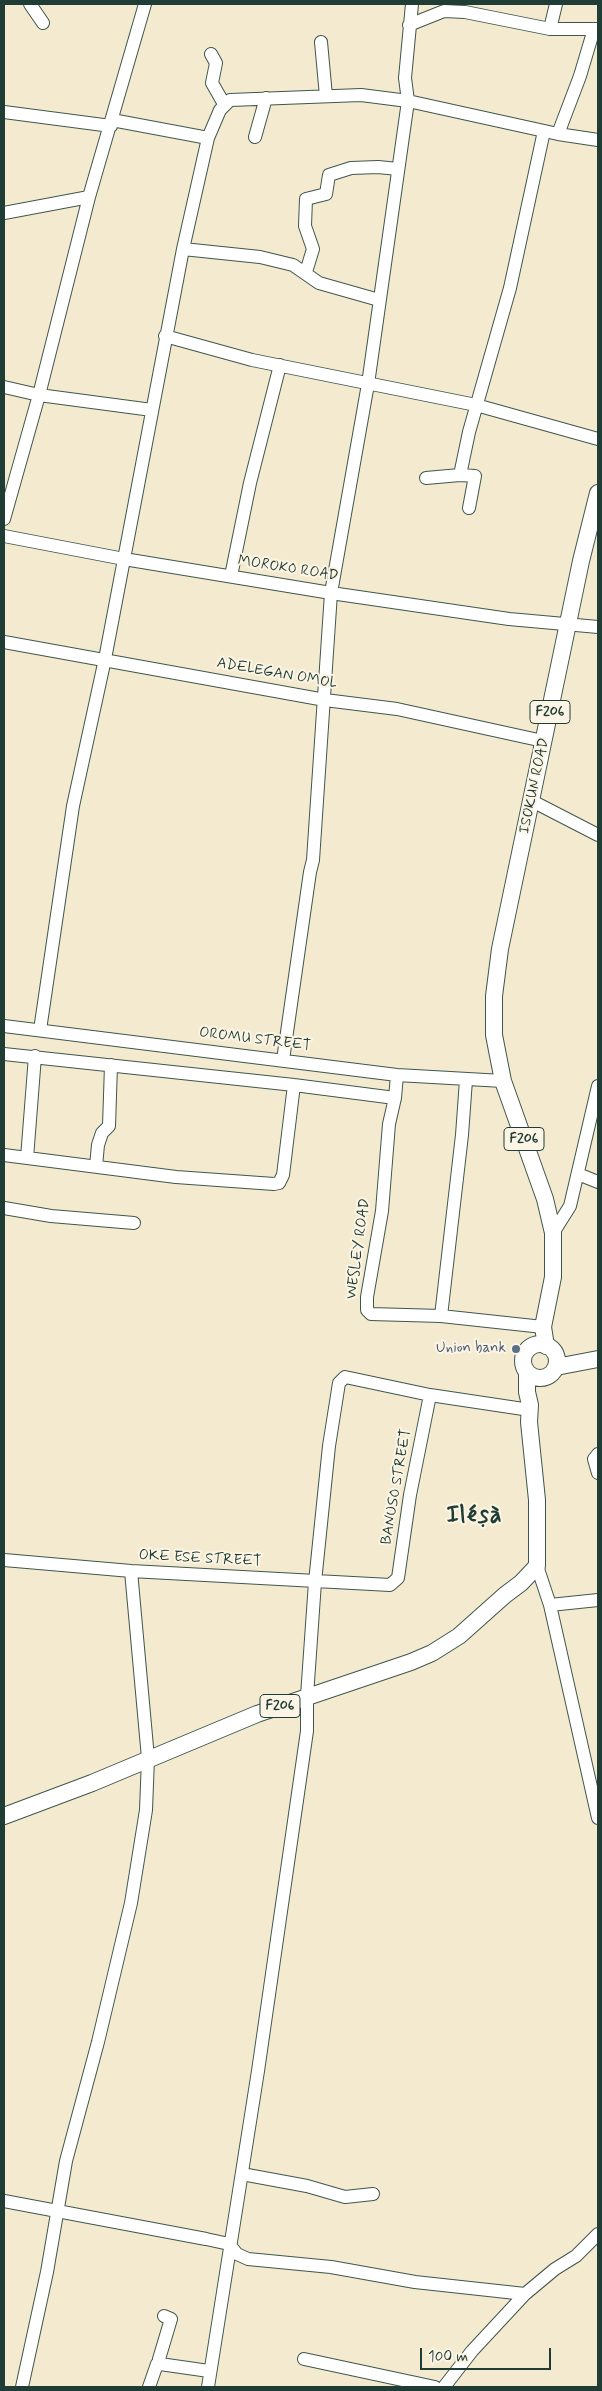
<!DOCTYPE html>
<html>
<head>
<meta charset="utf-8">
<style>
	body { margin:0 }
	#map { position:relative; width:602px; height:2391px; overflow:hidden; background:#f4ead0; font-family:Mynerve,sans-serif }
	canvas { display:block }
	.frame { position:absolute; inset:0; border:5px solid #1f3d34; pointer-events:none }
	.scale { position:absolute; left:420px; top:2348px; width:131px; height:22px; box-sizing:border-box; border:2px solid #1f3d34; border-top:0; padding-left:6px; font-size:15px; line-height:18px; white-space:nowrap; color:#1f3d34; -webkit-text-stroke:4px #fcf5e5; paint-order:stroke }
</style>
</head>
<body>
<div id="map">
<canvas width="602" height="2391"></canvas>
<div class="frame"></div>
<div class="scale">100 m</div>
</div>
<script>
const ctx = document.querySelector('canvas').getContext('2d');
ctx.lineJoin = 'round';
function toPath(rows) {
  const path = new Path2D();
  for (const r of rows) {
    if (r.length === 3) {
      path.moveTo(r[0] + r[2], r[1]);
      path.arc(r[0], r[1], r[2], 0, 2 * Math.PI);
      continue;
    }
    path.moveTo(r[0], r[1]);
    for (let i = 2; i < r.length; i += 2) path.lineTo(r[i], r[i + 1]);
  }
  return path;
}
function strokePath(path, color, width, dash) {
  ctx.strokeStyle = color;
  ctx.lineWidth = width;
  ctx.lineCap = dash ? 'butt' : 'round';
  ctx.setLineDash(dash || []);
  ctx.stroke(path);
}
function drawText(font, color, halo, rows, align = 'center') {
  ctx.font = font + ' Mynerve,sans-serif';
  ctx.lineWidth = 4;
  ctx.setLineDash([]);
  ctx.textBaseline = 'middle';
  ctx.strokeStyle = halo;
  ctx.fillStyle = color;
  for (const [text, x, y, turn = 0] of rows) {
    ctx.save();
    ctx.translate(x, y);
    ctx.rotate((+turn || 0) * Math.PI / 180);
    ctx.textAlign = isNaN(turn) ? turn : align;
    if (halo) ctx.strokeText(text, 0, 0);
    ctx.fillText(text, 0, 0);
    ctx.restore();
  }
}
const minor = toPath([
	[30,4,43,23],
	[409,25,444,11,465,12,550,29,598,29],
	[550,29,556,4],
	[321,42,326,96],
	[211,54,216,63,212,83,224,104],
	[4,112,111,126],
	[112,120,208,138],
	[558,134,580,76,594,29],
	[255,137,266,98],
	[4,213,89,197],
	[183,249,260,257,293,265,319,283,379,300],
	[306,272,313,249,305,226,306,199,326,194,329,175,351,168,378,167,398,169],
	[165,336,252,360,476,405,598,439],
	[4,387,39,395,152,410],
	[460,475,475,476,469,508],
	[426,478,460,475,469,432,510,288,544,131],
	[4,519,39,395,89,197,145,4],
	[4,536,124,559,331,593,509,619,598,627],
	[231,576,250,483,280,365],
	[4,642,325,700,397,709,543,741],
	[532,801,598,835],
	[4,1026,397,1075,503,1081],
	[40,1030,73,806,105,659,183,249,208,138,220,110,230,100,361,95,408,101,558,134,598,140],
	[4,1054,294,1085,395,1098],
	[283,1060,310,872,313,860,331,593,368,384,408,101,405,78,412,4],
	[397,1075,395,1098,389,1124,382,1211,367,1297,367,1310,371,1314,441,1316,543,1327],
	[4,1155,176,1177,274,1184,279,1183,283,1175,294,1085],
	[27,1158,35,1056],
	[96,1166,98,1145,102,1133,109,1126,111,1065],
	[578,1174,598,1182],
	[4,1208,51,1216,134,1223],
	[553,1233,570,1206,598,1086],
	[441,1316,462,1135,466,1080],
	[598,1454,594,1459,598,1473],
	[4,1560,131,1571,390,1585,398,1578,410,1495,430,1395],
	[537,1566,550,1605,598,1818],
	[550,1605,598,1600],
	[242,2174,307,2186,345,2197,373,2194],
	[4,2201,206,2239,229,2244,237,2254,248,2259,331,2267,415,2282,525,2294],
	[164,2316,171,2319,159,2359,160,2364,209,2371],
	[304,2359,435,2387],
	[22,2387,47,2272,66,2161,98,2042,131,1903,146,1810,148,1758,131,1571],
	[149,2387,157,2364,159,2362],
	[208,2387,258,2071,307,1731,307,1696,315,1582,329,1446,339,1383,345,1377,430,1395,530,1410],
	[444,2387,472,2351,525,2294,555,2269,576,2256,598,2234]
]);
const major = toPath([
	[540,1361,17],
	[546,1346,543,1327,553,1277,553,1233,545,1199,503,1081,494,1035,494,996,500,949,581,561,598,493],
	[556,1367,598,1359],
	[4,1816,92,1783,257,1714,411,1662,432,1653,459,1636,505,1595,521,1583,537,1566,537,1500,529,1422,530,1405,527,1392,527,1372]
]);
strokePath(minor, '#3f574b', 14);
strokePath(major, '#3f574b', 18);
strokePath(minor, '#fff', 12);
strokePath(major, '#fff', 16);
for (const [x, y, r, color] of [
	[516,1349,5,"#5c6f8a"]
]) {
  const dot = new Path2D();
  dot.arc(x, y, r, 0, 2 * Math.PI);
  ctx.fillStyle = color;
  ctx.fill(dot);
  strokePath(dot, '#fcf5e5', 2);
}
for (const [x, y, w] of [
	[550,712,40],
	[524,1139,40],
	[280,1706,40]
]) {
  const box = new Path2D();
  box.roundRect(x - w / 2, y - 11.5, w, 23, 4);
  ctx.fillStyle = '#fcf5e5';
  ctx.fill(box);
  strokePath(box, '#1f3d34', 1);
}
drawText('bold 14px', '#1f3d34', null, [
	["F206",550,712],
	["F206",524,1139],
	["F206",280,1706]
]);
drawText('15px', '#1f3d34', '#fcf5e5', [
	["MOROKO ROAD",288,569,9],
	["ADELEGAN OMOL",277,674,10],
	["ISOKUN ROAD",535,786,-78],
	["OROMU STREET",255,1040,7],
	["WESLEY ROAD",359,1249,-82],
	["BANUSO STREET",397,1487,-80],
	["OKE ESE STREET",200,1559,3]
]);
drawText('15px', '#4e5e75', '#fcf5e5', [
	["Union bank",506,1349]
], 'right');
drawText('bold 25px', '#1f3d34', '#fcf5e5', [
	["Iléṣà",474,1517]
]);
</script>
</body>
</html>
